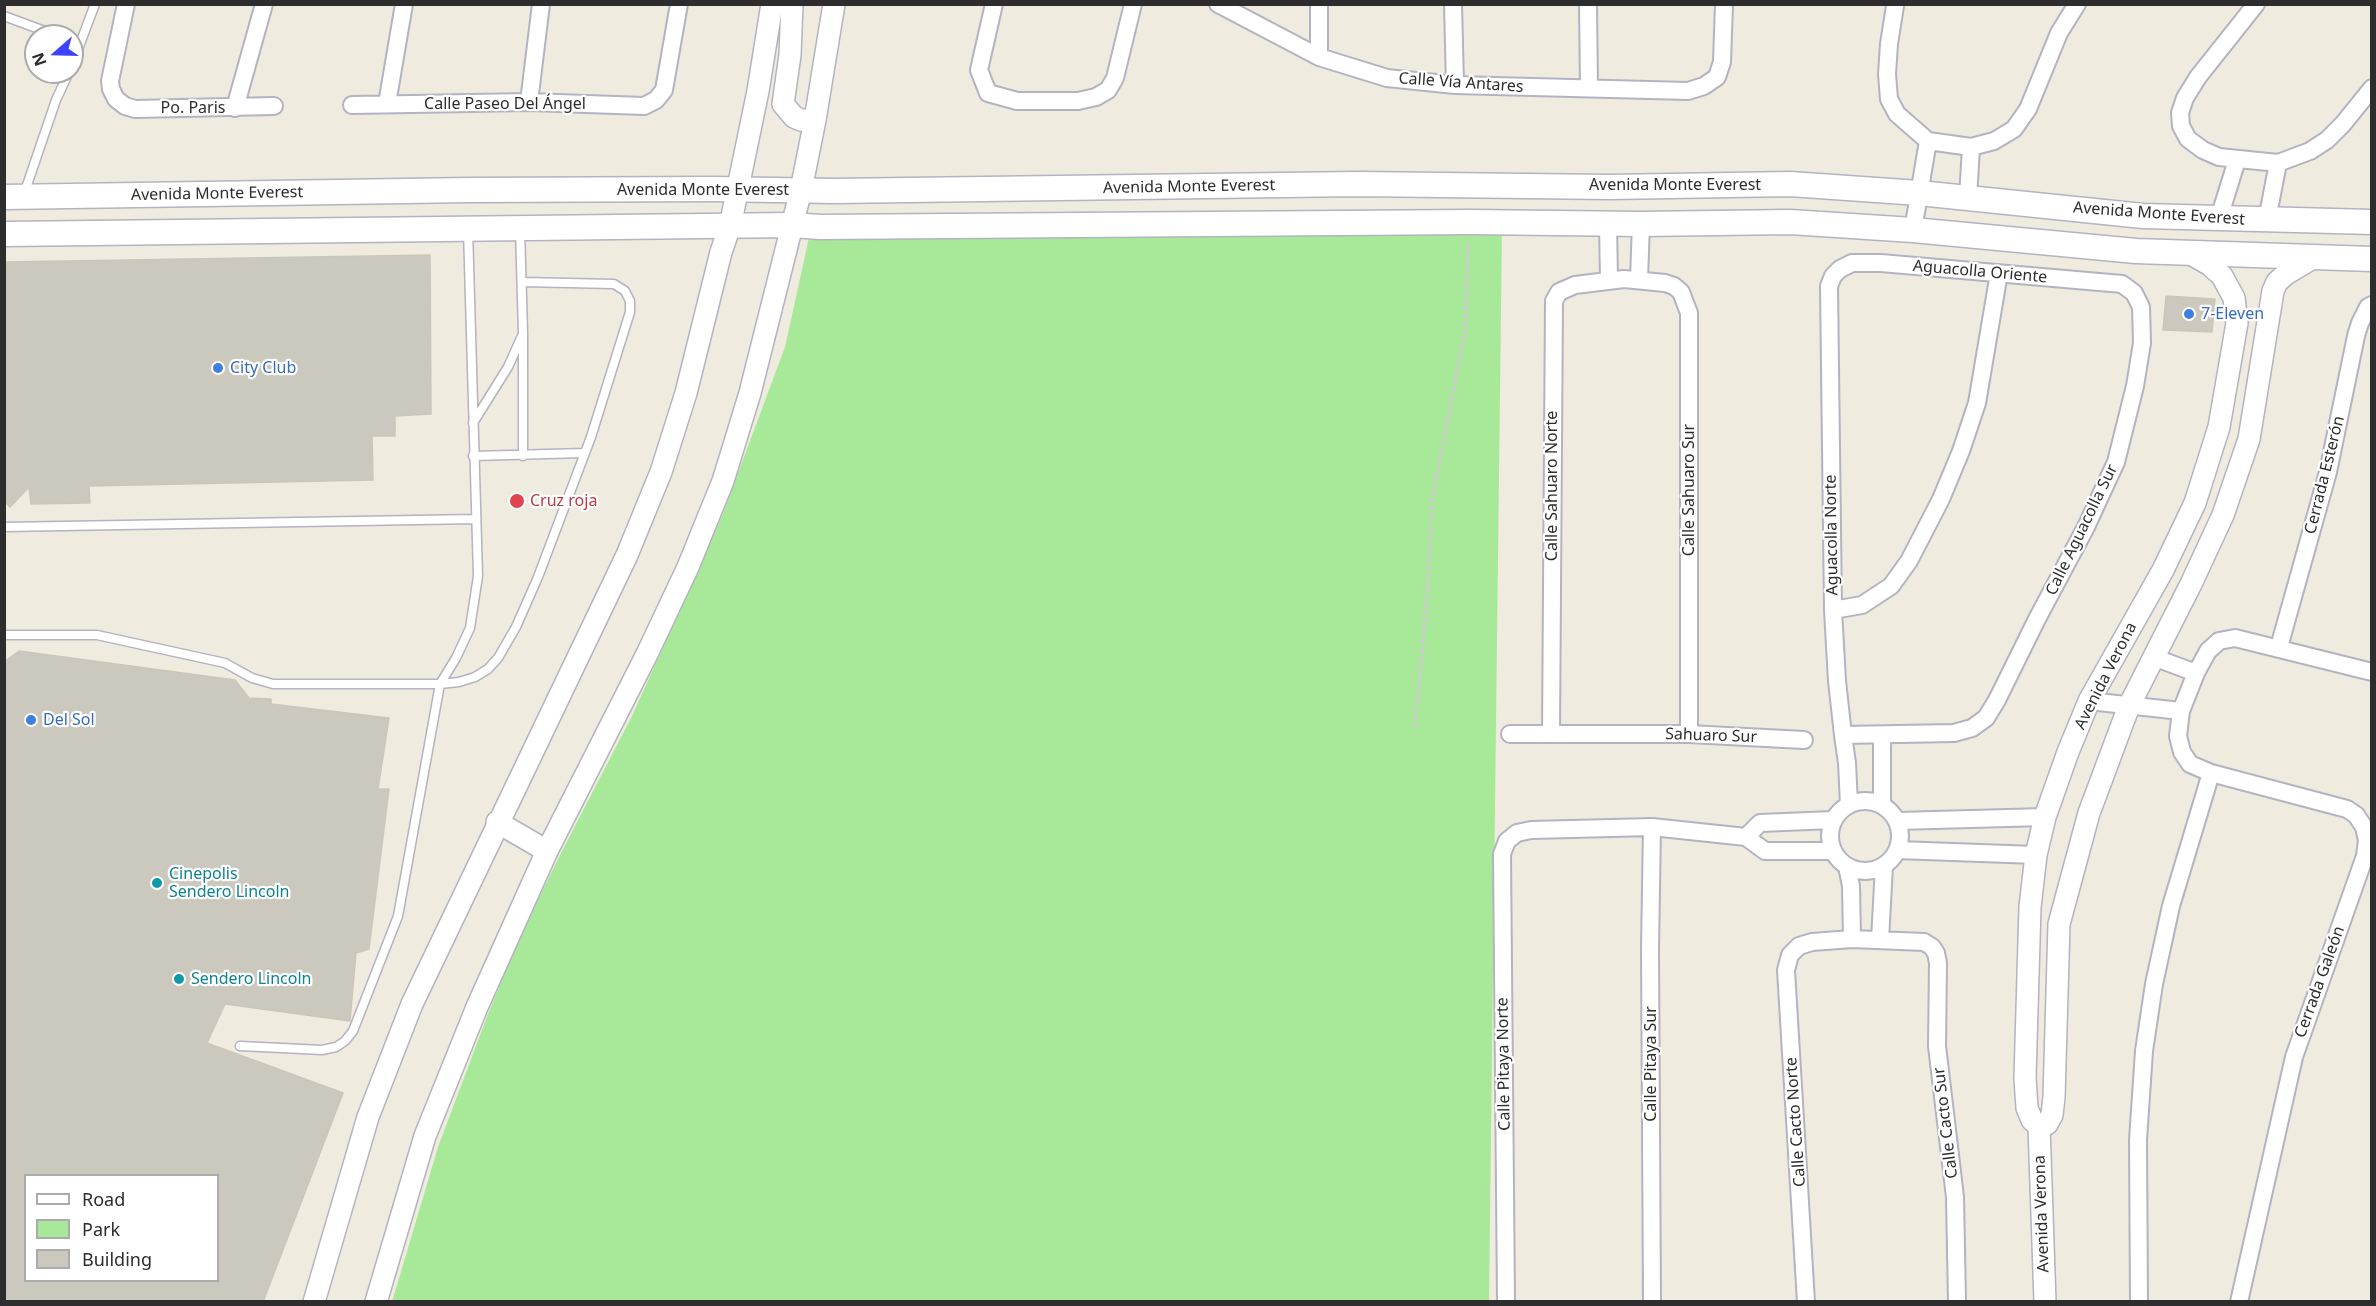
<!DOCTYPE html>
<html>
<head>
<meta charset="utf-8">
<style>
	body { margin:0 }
	#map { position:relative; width:2376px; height:1306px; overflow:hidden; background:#efebdf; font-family:"Noto Sans",sans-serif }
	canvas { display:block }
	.frame { position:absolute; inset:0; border:6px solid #2d2d2d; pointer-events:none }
	.legend { position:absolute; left:24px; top:1174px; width:195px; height:108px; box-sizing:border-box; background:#fff; border:2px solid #ababab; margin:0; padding:8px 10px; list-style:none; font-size:18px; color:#2d2d2d }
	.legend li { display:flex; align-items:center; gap:12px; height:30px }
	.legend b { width:30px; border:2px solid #ababab }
	.north { position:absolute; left:24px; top:24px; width:60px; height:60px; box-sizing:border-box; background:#fff; border:2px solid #ababab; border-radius:50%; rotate:250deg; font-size:16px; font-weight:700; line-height:24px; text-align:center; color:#2d2d2d }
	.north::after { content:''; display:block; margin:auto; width:21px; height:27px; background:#3c43ff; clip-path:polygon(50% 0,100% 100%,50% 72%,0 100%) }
</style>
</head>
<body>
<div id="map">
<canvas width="2376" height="1306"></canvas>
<div class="frame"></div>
<ul class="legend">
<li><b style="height:8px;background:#fff"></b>Road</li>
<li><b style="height:16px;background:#a7e998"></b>Park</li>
<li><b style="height:16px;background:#cbc9bd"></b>Building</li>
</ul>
<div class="north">N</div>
</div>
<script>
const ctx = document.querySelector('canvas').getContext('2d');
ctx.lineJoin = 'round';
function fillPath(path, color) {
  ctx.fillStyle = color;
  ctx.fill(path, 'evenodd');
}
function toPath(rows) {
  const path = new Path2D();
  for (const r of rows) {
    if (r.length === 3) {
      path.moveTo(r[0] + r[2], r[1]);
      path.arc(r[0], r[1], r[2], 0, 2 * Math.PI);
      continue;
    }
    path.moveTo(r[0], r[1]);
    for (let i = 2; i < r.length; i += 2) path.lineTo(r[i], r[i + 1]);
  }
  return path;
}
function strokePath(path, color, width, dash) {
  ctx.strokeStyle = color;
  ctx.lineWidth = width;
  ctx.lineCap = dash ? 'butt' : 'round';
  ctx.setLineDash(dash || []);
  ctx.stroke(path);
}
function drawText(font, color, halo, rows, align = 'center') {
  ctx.font = font + ' "Noto Sans",sans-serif';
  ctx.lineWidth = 4.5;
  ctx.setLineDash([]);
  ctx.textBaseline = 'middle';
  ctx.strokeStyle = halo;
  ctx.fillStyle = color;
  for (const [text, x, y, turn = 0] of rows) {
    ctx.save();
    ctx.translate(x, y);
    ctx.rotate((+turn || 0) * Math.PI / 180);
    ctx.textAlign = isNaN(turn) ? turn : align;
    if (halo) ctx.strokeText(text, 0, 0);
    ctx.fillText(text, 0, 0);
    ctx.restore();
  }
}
fillPath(toPath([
	[1502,227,1489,1301,392,1302,438,1147,488,1014,522,932,562,851,632,716,722,516,785,347,810,233]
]), '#a7e998');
const building = toPath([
	[430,255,431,414,395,416,395,436,372,436,373,480,89,486,90,503,31,504,29,487,10,507,4,501,4,262,430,255],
	[2166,296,2215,299,2212,332,2163,330,2166,296],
	[19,651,235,680,249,698,271,699,271,704,389,718,378,789,389,789,369,949,356,953,350,1021,225,1004,207,1043,343,1093,263,1302,4,1302,4,662,19,651],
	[26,1176,218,1176,218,1280,26,1280,26,1176]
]);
fillPath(building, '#cbc9bd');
strokePath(building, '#cbc7b8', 1.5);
const service = toPath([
	[4,16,58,36],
	[72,65,95,4],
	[24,194,56,100,69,72],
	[520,229,523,333,523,456],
	[473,423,508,367,522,336],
	[473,456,584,453],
	[4,527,476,519],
	[4,635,97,635,225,663,252,678,273,684,440,684,398,916,353,1031,345,1041,336,1047,322,1050,240,1046],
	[440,684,459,682,475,677,488,669,498,658,516,627,538,577,591,437,630,312,630,301,625,291,614,284,522,282],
	[440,684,456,658,470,628,478,576,468,229]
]);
const minor = toPath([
	[126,4,110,81,111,89,116,99,125,106,135,109,274,106],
	[994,4,979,70,988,93,1017,101,1078,101,1096,97,1108,90,1115,78,1133,4],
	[1218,4,1319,57,1387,78,1455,85,1688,91,1704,86,1717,77,1722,62,1724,4],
	[1319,4,1319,57],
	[1453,4,1455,85],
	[1588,4,1589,88],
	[2256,4,2198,77,2185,98,2180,113,2181,126,2188,139,2203,150,2219,157,2278,163,2310,151,2327,140,2343,124,2372,88],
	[1895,6,1889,44,1887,74,1889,99,1897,114,1928,141,1971,147,1994,141,2014,129,2028,109,2059,33,2077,4],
	[529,102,541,4],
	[387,104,404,4],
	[352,105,529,102,644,106,656,100,664,90,679,4],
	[235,108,264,4],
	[1968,198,1971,147],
	[2219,218,2237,160],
	[2267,220,2278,163],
	[1608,224,1609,280],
	[1913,230,1928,141],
	[1639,279,1641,224],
	[1833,610,1862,605,1891,586,1909,561,1941,499,1961,451,1977,403,1999,273],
	[2279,647,2328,472,2356,336,2360,323,2368,307,2372,305],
	[2153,657,2196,673],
	[2089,701,2181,711],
	[1551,733,1554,301,1559,292,1575,285,1624,279,1665,283,1674,286,1681,292,1689,313,1689,734],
	[1510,734,1689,734,1804,740],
	[1843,735,1954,733,1972,728,1986,718,1997,700,2037,619,2086,527,2116,462,2135,386,2142,343,2141,307,2134,293,2122,284,1881,263,1852,263,1840,269,1833,276,1829,286,1833,610,1837,681,1843,735,1847,763,1849,804],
	[1882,736,1882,805],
	[1865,836,35],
	[1897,821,2045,817],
	[1652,827,1650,950,1652,1302],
	[1746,837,1760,823,1833,820],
	[1897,850,2036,855],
	[1847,866,1851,886,1852,939],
	[1880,940,1884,866],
	[1506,1302,1502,854,1507,841,1517,833,1531,830,1652,827,1746,837,1765,851,1833,851],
	[1806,1302,1786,970,1790,955,1799,946,1812,942,1852,939,1924,942,1932,947,1936,953,1938,963,1937,1046,1955,1197,1957,1302],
	[2139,1302,2138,1140,2144,1051,2154,984,2171,906,2211,773],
	[2239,1302,2294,1057,2365,856,2367,840,2364,827,2356,815,2347,809,2211,773,2190,764,2182,752,2178,736,2181,711,2196,673,2208,651,2219,641,2235,638,2372,672]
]);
const tertiary = toPath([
	[792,4,790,55,783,104,794,117,801,120,815,120],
	[497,822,547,851],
	[2039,1126,2047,1124,2052,1115,2054,1097,2059,924,2089,813,2129,706,2191,584,2223,515,2249,439,2273,291,2277,282,2286,274,2313,258],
	[314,1302,368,1117,412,1004,627,555,661,472,686,393,721,252,730,226,758,91,772,4],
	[376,1302,425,1136,477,1007,547,851,647,654,688,567,723,481,750,393,801,190,815,120,834,4],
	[2045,1302,2039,1126,2032,1120,2027,1108,2025,1078,2030,907,2036,855,2045,817,2068,752,2089,701,2163,570,2195,503,2219,427,2237,323,2234,298,2222,276,2210,265,2191,254]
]);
const secondary = toPath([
	[4,197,471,190,714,189,834,191,1358,184,1610,187,1790,184,1919,193,2143,216,2372,222],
	[4,234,792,225,820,227,1470,222,1641,224,1790,222,1913,230,2136,251,2372,259]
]);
strokePath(service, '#b3b3c1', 11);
strokePath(minor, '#b3b3c1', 20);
strokePath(tertiary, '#b3b3c1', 24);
strokePath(secondary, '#b3b3c1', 27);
strokePath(toPath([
	[1415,727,1428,588,1432,501,1465,330,1468,242]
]), '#cdcdcd', 4, [4.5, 3]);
strokePath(service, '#fff', 8);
strokePath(minor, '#fff', 16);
strokePath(tertiary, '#fff', 21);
strokePath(secondary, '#fff', 24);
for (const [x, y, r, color] of [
	[2189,314,6,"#3f7fe0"],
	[218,368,6,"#3f7fe0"],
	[517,501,8,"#e0444e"],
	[31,720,6,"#3f7fe0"],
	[157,883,6,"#0f9aa8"],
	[179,979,6,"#0f9aa8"]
]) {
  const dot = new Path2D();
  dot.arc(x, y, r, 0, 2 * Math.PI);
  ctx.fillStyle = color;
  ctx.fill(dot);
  strokePath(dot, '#fff', 2);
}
drawText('16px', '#2d2d2d', '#fff', [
	["Calle Vía Antares",1461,83,4],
	["Calle Paseo Del Ángel",505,104],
	["Po. Paris",193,108],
	["Avenida Monte Everest",1675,185],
	["Avenida Monte Everest",1189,187,-1],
	["Avenida Monte Everest",703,190],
	["Avenida Monte Everest",217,194,-1],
	["Avenida Monte Everest",2159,214,4],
	["Aguacolla Oriente",1980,272,5],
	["Cerrada Esterón",2325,475,-76],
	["Calle Sahuaro Norte",1552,486,-90],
	["Calle Sahuaro Sur",1689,490,-90],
	["Calle Aguacolla Sur",2082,530,-64],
	["Aguacolla Norte",1832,535,-91],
	["Avenida Verona",2106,676,-63],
	["Sahuaro Sur",1711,736,2],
	["Cerrada Galeón",2320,982,-70],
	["Calle Pitaya Norte",1504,1064,-91],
	["Calle Pitaya Sur",1651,1064,-90],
	["Calle Cacto Norte",1796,1122,-94],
	["Calle Cacto Sur",1946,1123,-97],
	["Avenida Verona",2042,1214,-92]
]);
drawText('16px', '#366cbe', '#fff', [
	["7-Eleven",2201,314],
	["City Club",230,368],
	["Del Sol",43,720]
], 'left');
drawText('16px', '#be3a42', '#fff', [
	["Cruz roja",530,501]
], 'left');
drawText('16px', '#0d838f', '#fff', [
	["Cinepolis",169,874],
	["Sendero Lincoln",169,892],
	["Sendero Lincoln",191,979]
], 'left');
</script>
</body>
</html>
